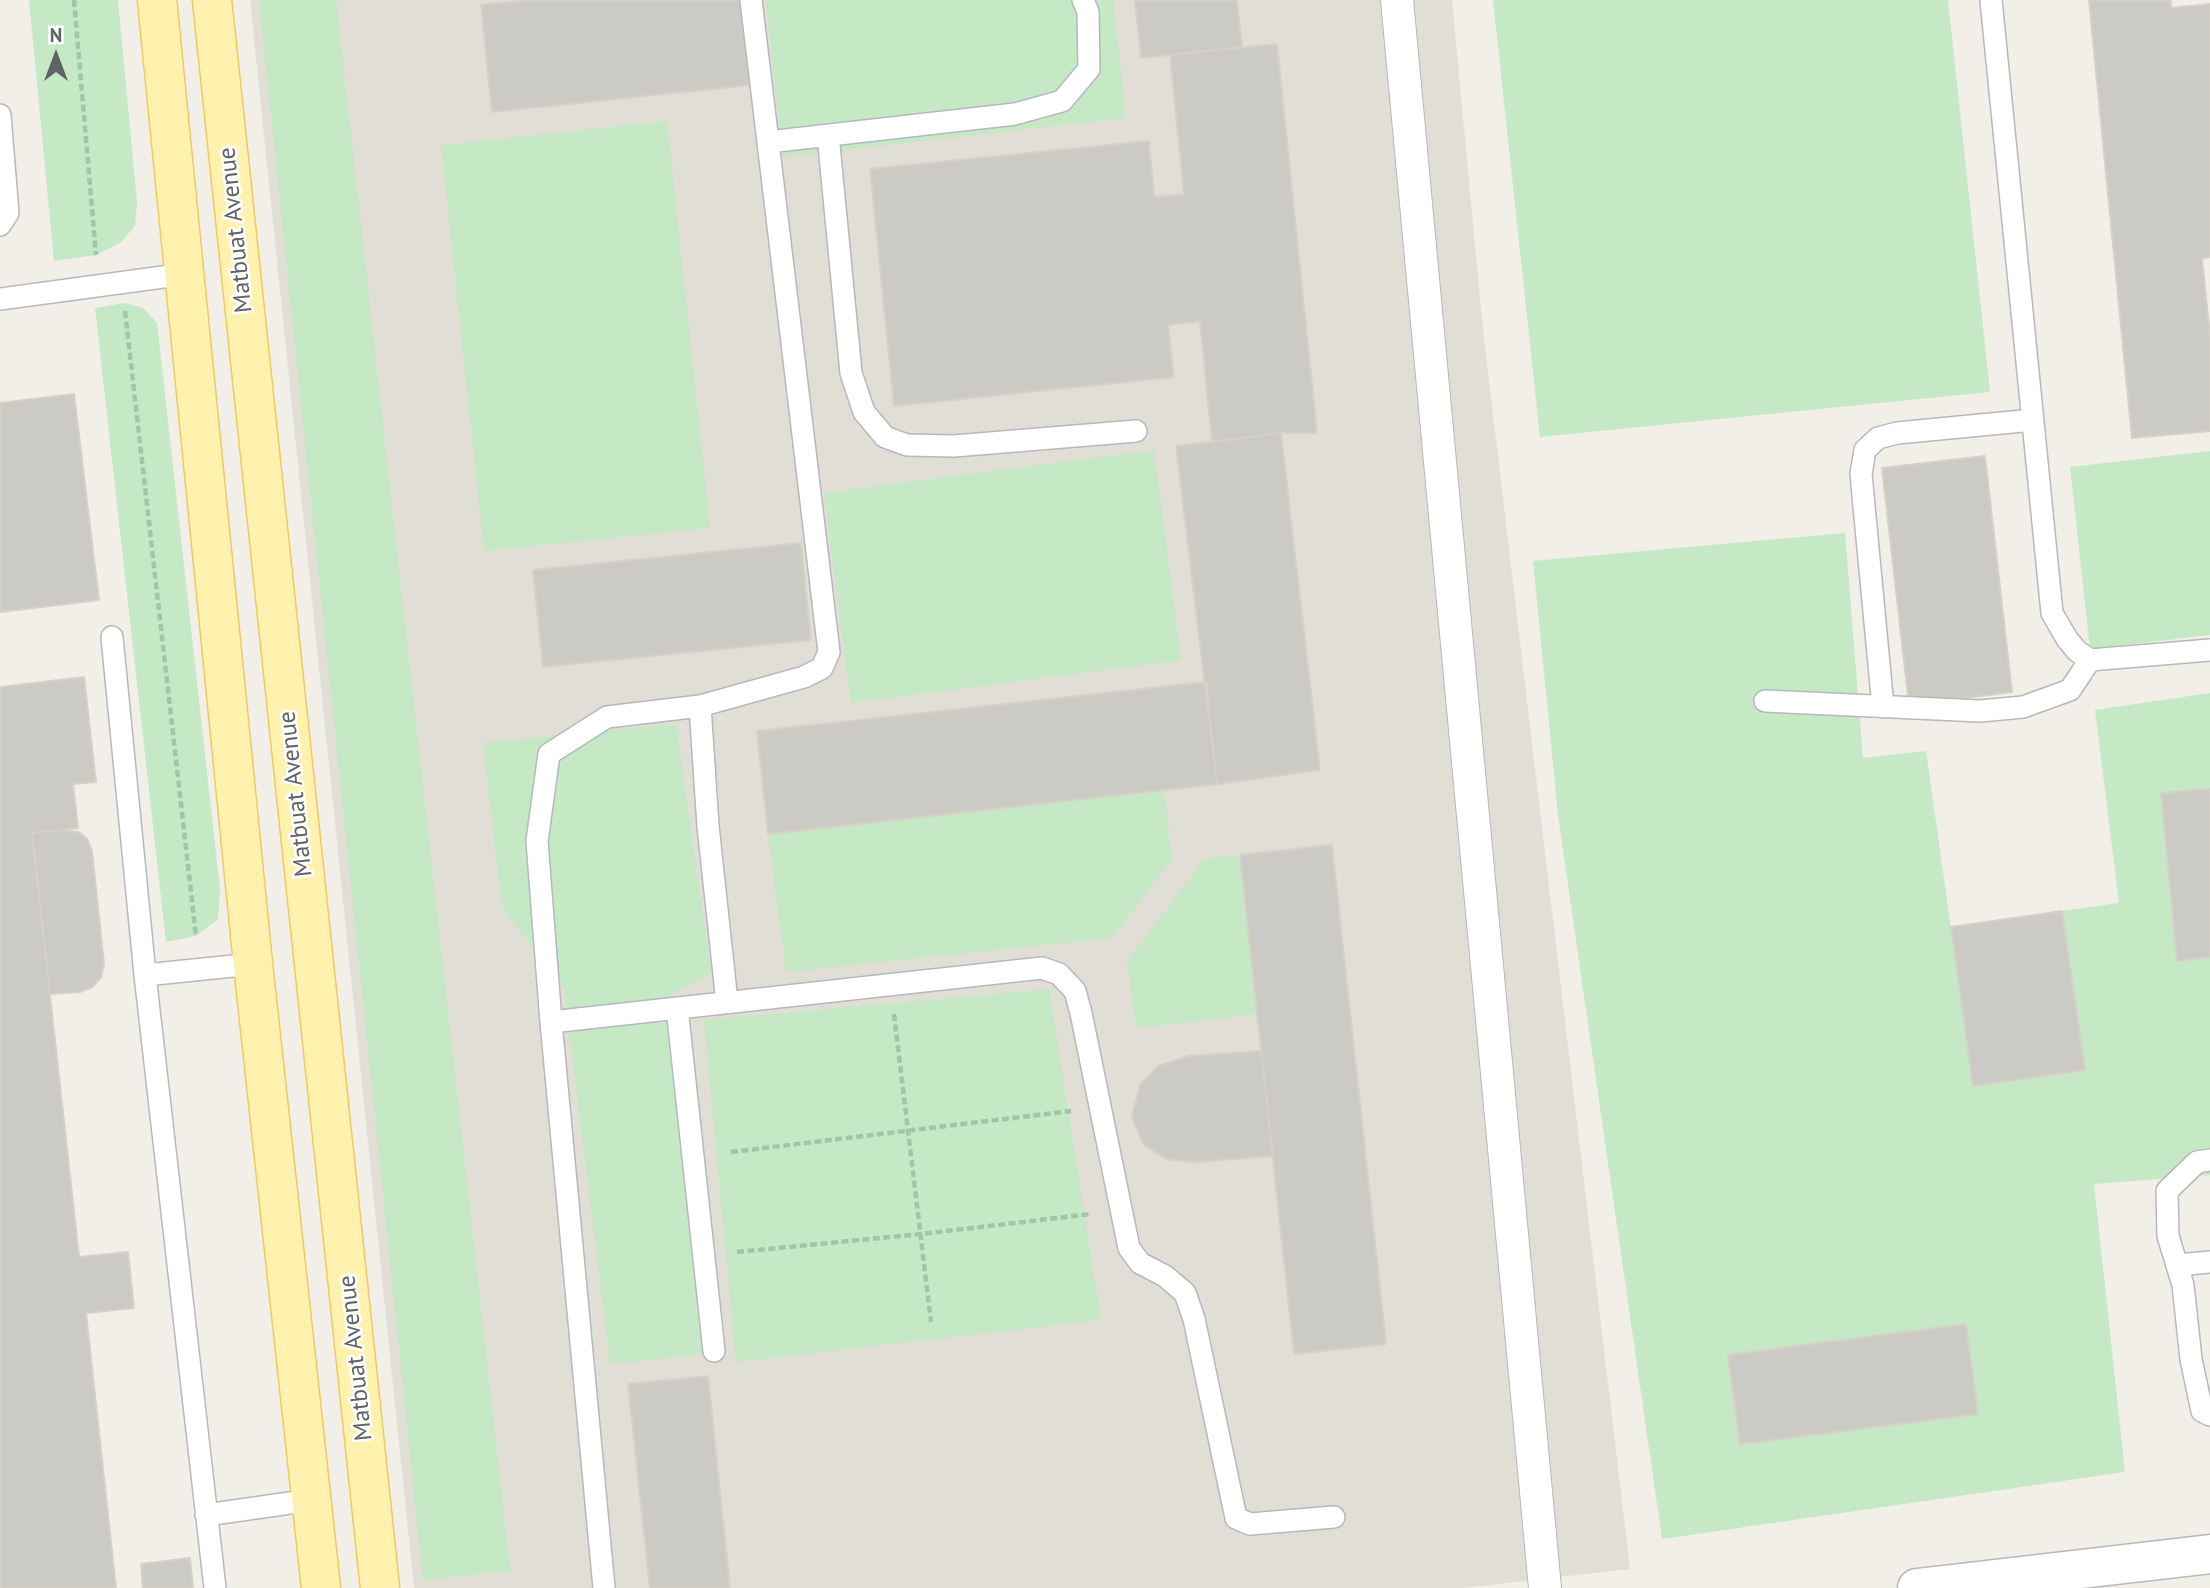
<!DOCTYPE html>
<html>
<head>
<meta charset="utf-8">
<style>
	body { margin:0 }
	#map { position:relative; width:2210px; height:1588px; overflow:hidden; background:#f1efe8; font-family:"PT Sans",sans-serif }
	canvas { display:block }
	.north { position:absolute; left:21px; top:21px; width:70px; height:70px; -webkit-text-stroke:5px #fff; paint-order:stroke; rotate:0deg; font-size:19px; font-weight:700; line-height:28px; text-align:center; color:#5f6368 }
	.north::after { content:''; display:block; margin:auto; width:24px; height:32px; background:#5f6368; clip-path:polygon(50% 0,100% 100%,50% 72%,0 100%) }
</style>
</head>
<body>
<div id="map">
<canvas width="2210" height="1588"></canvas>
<div class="north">N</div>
</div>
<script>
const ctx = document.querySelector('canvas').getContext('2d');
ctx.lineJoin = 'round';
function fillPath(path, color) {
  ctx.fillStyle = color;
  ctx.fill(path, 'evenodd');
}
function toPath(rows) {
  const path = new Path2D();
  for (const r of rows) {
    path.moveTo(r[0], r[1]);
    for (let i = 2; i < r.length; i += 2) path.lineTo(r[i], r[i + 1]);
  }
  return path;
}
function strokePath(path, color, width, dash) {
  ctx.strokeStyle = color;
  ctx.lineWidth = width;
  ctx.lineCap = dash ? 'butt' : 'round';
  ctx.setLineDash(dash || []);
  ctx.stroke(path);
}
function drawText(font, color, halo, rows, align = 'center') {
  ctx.font = font + ' "PT Sans",sans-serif';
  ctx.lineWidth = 5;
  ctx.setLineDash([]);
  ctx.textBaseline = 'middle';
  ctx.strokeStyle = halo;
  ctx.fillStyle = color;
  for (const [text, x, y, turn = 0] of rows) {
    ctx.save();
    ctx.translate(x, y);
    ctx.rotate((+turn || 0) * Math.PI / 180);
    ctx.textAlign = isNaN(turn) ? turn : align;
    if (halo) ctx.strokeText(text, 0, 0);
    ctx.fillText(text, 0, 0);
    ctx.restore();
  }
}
fillPath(toPath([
	[250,0,1452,0,1483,330,1630,1569,1462,1588,414,1588]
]), '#e1ded6');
fillPath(toPath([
	[29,0,118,0,137,202,135,226,121,242,96,255,54,261],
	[259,0,336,0,510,1571,423,1580],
	[766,0,1113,0,1126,118,783,157],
	[1493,0,1948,0,1990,392,1540,437],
	[667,121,710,528,484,551,441,145],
	[125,303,143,308,157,323,220,890,218,919,196,936,166,942,95,308],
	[1154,450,1181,660,851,703,824,493],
	[2210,451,2210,635,2090,649,2070,467],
	[1845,533,1863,758,1926,751,1973,1085,2085,1070,2062,911,2119,903,2095,710,2210,693,2210,789,2162,793,2178,961,2210,957,2210,1175,2094,1184,2125,1472,1662,1539,1558,815,1533,561],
	[676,724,711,974,666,997,702,1355,610,1364,564,988,502,907,483,743],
	[1164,790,1172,859,1112,938,786,972,768,834],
	[1240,855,1257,1014,1136,1028,1127,961,1204,859],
	[1049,989,1101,1320,736,1362,704,1020]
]), '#c5e8c5');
const building = toPath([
	[530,0,743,0,751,85,492,112,481,5,530,0],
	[1135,0,1237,0,1242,47,1141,58,1135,0],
	[2089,0,2171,0,2171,8,2210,4,2210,257,2202,258,2210,336,2210,431,2132,438,2089,0],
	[1277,44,1317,433,1281,433,1212,442,1200,321,1168,325,1174,377,894,406,870,169,1149,141,1154,197,1184,194,1170,55,1277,44],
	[74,394,99,600,0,612,0,403,74,394],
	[1281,433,1320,770,1217,784,1176,446,1281,433],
	[1985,456,2012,692,1909,705,1882,468,1985,456],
	[801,543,811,640,543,667,533,570,801,543],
	[84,677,96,782,73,784,78,828,32,833,79,1257,128,1252,134,1308,86,1313,116,1588,0,1588,0,687,84,677],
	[1206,682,1217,784,768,834,757,731,1206,682],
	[2210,789,2210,957,2177,961,2161,793,2210,789],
	[56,830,79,832,87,839,92,851,104,964,101,978,92,987,80,992,50,994,32,833,56,830],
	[1332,845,1386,1344,1294,1354,1240,855,1332,845],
	[2062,911,2085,1070,1973,1086,1951,927,2062,911],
	[1261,1051,1273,1156,1195,1162,1166,1159,1143,1144,1132,1116,1140,1085,1158,1066,1189,1056,1261,1051],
	[1966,1324,1978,1414,1740,1444,1728,1355,1966,1324],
	[708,1376,730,1588,650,1588,628,1384,708,1376],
	[190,1558,193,1588,143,1588,141,1564,190,1558]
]);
fillPath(building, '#cccac5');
strokePath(building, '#d6d1c6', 2);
const service = toPath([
	[1991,0,2052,613,2067,639,2077,651,2090,660,2210,650],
	[0,115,8,213,0,225],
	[828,135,851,373,864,412,885,437,907,445,954,446,1136,431],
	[768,142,1015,114,1062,101,1089,69,1088,12,1083,0],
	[0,299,185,274],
	[112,637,145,975],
	[1765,701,1980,711,2023,707,2070,690,2090,660],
	[1883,707,1861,474,1865,450,1878,438,1897,433,2033,420],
	[727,1002,708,826,700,706,804,677,822,668,829,652,751,0],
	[677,1008,714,1351],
	[551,1022,1042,968,1059,974,1075,991,1081,1013,1129,1248,1140,1263,1165,1276,1185,1293,1194,1319,1236,1518,1250,1524,1334,1517],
	[2210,1160,2197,1162,2167,1191,2168,1236,2183,1285,2191,1359,2202,1411,2210,1415],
	[2177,1265,2210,1262],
	[206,1515,311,1500],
	[215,1588,145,975,253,964],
	[604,1588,551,1022,537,841,549,754,607,717,700,706]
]);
const pedestrian = toPath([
	[1397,0,1545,1588]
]);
const tertiary = toPath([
	[1917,1588,2210,1554]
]);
const primary = toPath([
	[157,0,253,964,321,1588],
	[212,0,380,1588]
]);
strokePath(service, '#b5b8bc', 24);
strokePath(pedestrian, '#b5b8bc', 34);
strokePath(tertiary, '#b5b8bc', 41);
strokePath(primary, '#f2c960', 41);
strokePath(toPath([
	[74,0,96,255],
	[125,311,196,936],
	[894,1014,931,1322],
	[731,1152,1071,1111],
	[737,1252,921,1234,1091,1214]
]), '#9cc7a9', 4.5, [7, 3.5]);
strokePath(service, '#fff', 21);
strokePath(pedestrian, '#fff', 32);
strokePath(tertiary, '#fff', 38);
strokePath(primary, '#fff2af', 38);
drawText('24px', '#5f6368', '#fff', [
	["Matbuat Avenue",236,230,-96],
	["Matbuat Avenue",296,794,-96],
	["Matbuat Avenue",356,1358,-96]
]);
</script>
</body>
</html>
